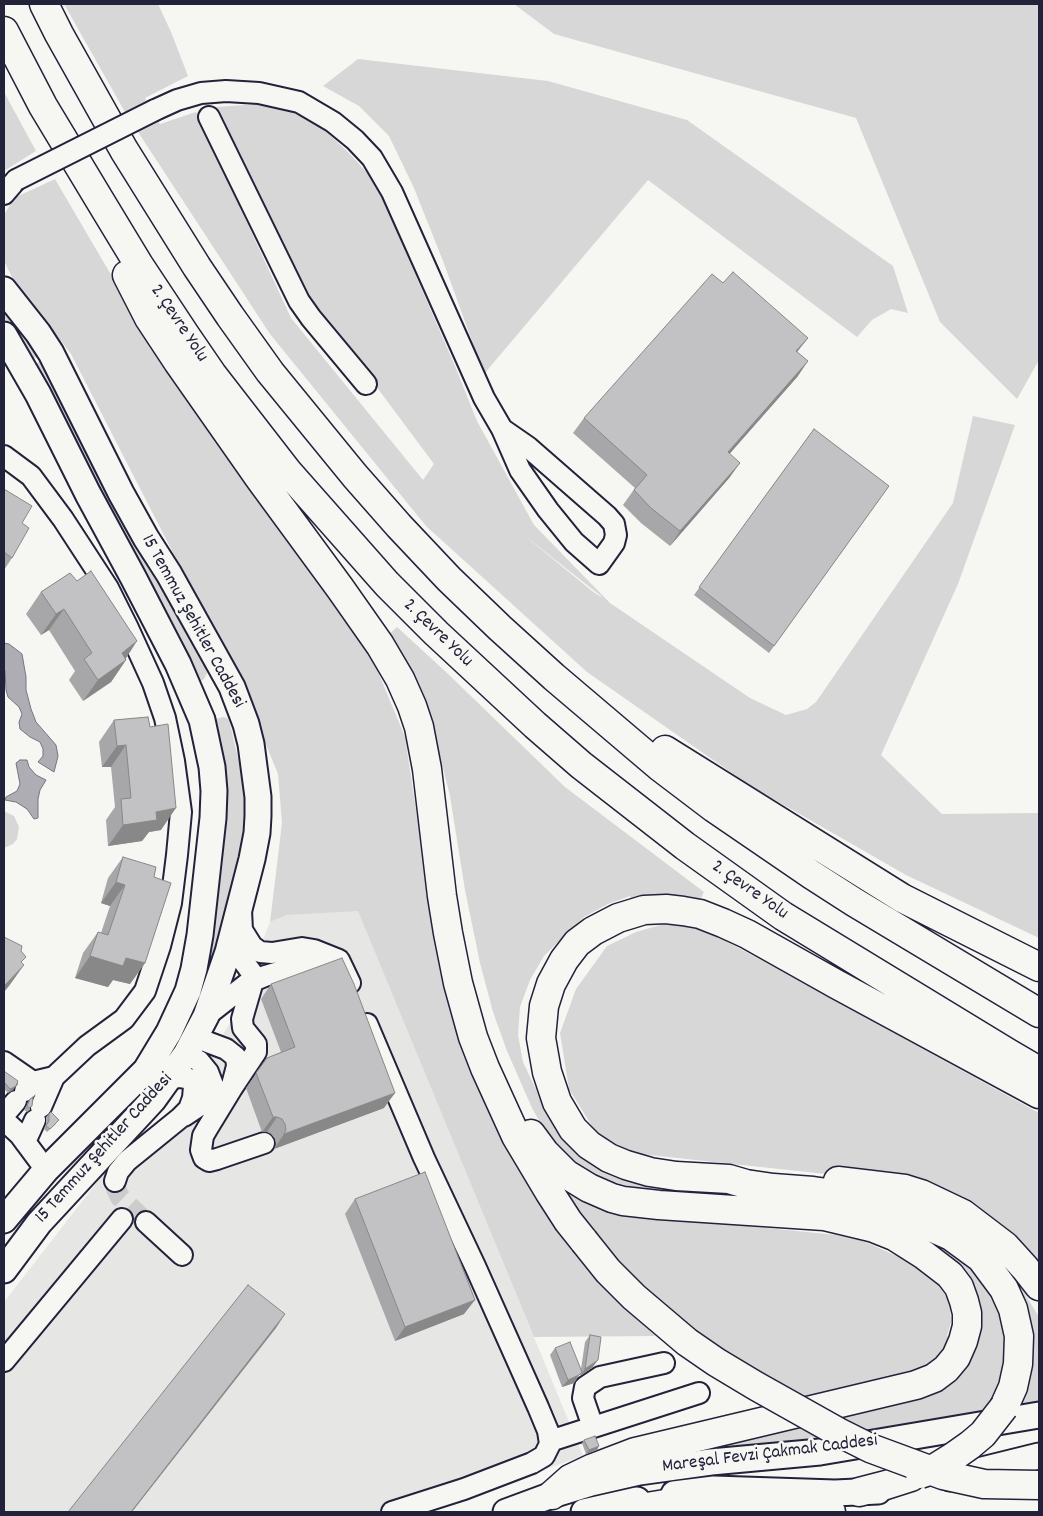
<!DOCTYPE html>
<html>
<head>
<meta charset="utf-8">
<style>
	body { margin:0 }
	#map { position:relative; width:1043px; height:1516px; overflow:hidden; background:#f6f6f2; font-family:Dekko,sans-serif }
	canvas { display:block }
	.frame { position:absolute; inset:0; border:5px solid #22223b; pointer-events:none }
</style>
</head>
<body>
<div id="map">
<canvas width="1043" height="1516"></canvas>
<div class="frame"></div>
</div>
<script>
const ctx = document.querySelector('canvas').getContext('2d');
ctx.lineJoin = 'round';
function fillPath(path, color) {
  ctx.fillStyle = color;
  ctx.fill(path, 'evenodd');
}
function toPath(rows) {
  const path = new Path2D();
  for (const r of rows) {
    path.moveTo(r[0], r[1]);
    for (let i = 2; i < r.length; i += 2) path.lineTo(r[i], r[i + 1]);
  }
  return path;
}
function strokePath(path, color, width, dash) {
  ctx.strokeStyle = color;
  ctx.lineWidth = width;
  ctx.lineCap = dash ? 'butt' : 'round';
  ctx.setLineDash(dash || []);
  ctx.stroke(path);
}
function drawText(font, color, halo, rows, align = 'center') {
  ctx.font = font + ' Dekko,sans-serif';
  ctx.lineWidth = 5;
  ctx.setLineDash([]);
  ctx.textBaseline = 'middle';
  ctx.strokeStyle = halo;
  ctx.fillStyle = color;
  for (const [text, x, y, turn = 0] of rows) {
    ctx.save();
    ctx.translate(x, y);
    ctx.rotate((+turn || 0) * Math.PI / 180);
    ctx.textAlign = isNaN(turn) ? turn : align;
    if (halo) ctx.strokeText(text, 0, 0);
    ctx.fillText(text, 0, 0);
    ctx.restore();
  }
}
fillPath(toPath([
	[358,910,583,1456,423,1512,4,1512,4,1302,108,1168,177,1105,230,1023,270,922,287,915]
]), '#e6e6e4');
fillPath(toPath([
	[64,4,158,4,171,32,188,76,145,98,160,124,196,112,291,318,423,480,434,464,352,354,311,307,271,227,217,107,257,104,292,112,322,128,349,153,371,177,381,195,455,366,477,421,534,525,610,603,750,698,786,715,807,709,816,702,953,503,973,416,1015,425,958,584,881,755,942,814,1039,813,1039,938,906,875,749,785,587,672,426,526,270,334,125,112],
	[520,532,601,596,601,597,592,591],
	[514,4,1039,4,1039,360,1017,399,940,322,856,118,554,34],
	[358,59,548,81,687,120,893,266,908,313,891,309,872,320,857,337,648,180,484,374,443,261,414,188,389,136,359,106,323,86],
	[4,92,36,151,4,171],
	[55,179,176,386,320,583,374,662,405,737,422,849,450,999,601,1281,655,1336,534,1337,358,911,287,915,270,922,282,823,278,774,244,691,71,354,13,279,4,261,4,215,14,198],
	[4,303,42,354,31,360,4,320],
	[44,359,115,506,134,544,147,565,157,578,203,662,207,673,204,679,201,681,197,681,34,365],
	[397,627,446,672,565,787,704,892,700,900,686,897,667,897,632,901,630,896,608,904,584,917,568,932,544,956,530,980,520,1007,518,1035,523,1062,551,1121,564,1139,580,1154,819,1198,962,1253,1002,1308,1008,1362,1000,1388,987,1413,804,1442,674,1452,967,1356,939,1253,735,1200,643,1189,620,1184,597,1176,586,1170,565,1155,556,1145,542,1126,532,1108,507,1051,493,1012,480,963,465,890,450,796,438,748,428,716,388,635],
	[223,717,227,718,229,721,232,732,244,786,246,813,243,841,227,916,209,981,205,980,216,914,222,867,226,817,227,787,225,770,215,725,216,719],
	[4,811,14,816,19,827,17,839,13,844,4,848],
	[664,924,687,926,712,934,763,961,1039,1113,1039,1276,835,1175,631,1153,595,1131,569,1089,560,1033,576,989,607,946,636,932],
	[573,1194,623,1211,727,1224,836,1235,866,1242,916,1265,936,1280,950,1303,951,1322,947,1336,953,1340,943,1354,928,1367,912,1375,806,1402,721,1350,672,1312,636,1280,597,1234,567,1197],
	[988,1250,1020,1286,1039,1317,1039,1406,1017,1410,1023,1379]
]), '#d7d7d7');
const water = toPath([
	[4,643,9,644,22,654,26,677,26,690,31,709,36,722,56,745,58,756,54,772,38,762,43,756,43,749,40,742,30,737,20,729,19,722,22,714,19,707,8,697,6,690,5,671,4,668,4,643],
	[20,760,27,760,29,767,36,775,46,780,40,790,38,799,38,818,34,819,27,809,16,802,5,800,6,797,17,791,20,784,16,763,20,760]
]);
fillPath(water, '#adadb3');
strokePath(water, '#757583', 1);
strokePath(toPath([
	[115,1181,116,1189,120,1197,146,1222]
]), '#cccccd', 20, [20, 10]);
const minor = toPath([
	[155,110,177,100,201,93,226,91,259,93,299,102,333,122,355,140,372,158,392,192,484,398,502,429,520,470,548,510,574,542,599,564,614,543,616,535,614,524,607,516,528,447,502,429],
	[209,117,299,301,311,318,366,384],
	[4,194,16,180],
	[4,456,31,476,63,519,108,588,127,626,153,683,165,718,174,761,181,812,177,855,171,903,160,946,145,991,124,1019,87,1046,54,1077,33,1082],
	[241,910,242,930,252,946,260,952,272,953,302,948,314,950,339,960,350,983],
	[232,938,235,950,252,973,253,981,242,1019,243,1028,256,1044,256,1052,232,1088,207,1129,203,1136,201,1150,204,1158,209,1161,217,1159,264,1143],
	[206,1016,248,983,265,976,329,957],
	[367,1024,424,1158,475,1266,538,1407,548,1431,550,1444,544,1456,532,1463,464,1489,392,1512],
	[194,1037,226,1049,236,1057,237,1066,232,1085],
	[4,1062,33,1082,25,1091],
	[41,1107,54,1077],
	[4,1115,16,1101],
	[184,1116,208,1100,212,1093,213,1085,208,1072,199,1061,186,1054],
	[4,1120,20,1135,46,1170],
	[25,1142,35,1120],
	[115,1181,118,1172,127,1161,180,1118,189,1109,193,1098,194,1086,190,1079,180,1077,170,1078],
	[146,1222,182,1255],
	[4,1361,122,1219],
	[593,1427,583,1398,585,1387,600,1377,664,1363],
	[550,1441,699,1393]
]);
const major = toPath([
	[4,290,38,333,51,353,121,493,146,538,169,574,232,687,246,724,251,744,258,797,258,816,257,833,252,859,228,952,206,1016,186,1054,153,1100,39,1223,4,1270],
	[4,335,38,394,88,494,133,577,178,664,202,720,212,767,214,791,213,818,200,935,194,969,188,991,169,1032,146,1070,46,1170,4,1220],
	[950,1478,1039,1456],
	[674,1494,714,1489,835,1493,878,1491],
	[506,1512,552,1495,591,1483,639,1472,711,1462,820,1452,1039,1415],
	[584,1512,637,1500]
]);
const highway = toPath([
	[44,4,59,34,124,150,197,267,230,316,270,372,355,476,399,526,449,579,500,628,554,677,660,767,714,808,812,875,854,902,1039,1013],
	[4,31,43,106,99,199,139,265,186,336,212,374,288,472,387,584,436,633,535,725,581,765,685,846,783,916,1008,1053,1039,1071],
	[127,275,149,318,178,362,260,479,340,588,380,645,400,679,412,706,419,727,427,769,442,896,448,933,458,983,473,1037,485,1068,516,1136,550,1193,568,1221,584,1241],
	[665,750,902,898,1039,967],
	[531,1134,545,1153,566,1174,589,1188,612,1198,623,1201,659,1205,824,1216,874,1228,894,1236,924,1255,950,1275,959,1287,964,1301,967,1313,967,1326,963,1341,956,1357,946,1369,934,1378,916,1385,635,1452,593,1468,570,1479,552,1495],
	[838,1181,905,1189,921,1194,963,1214,1005,1246,1025,1268,1039,1286],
	[1004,1407,1013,1387,1018,1364,1019,1336,1013,1309,1004,1289,981,1258,951,1236,894,1211,866,1202,841,1195,813,1191,773,1188,746,1184,729,1179,676,1176,650,1172,626,1165,609,1158,589,1145,573,1129,557,1102,547,1072,541,1038,544,1006,551,984,564,960,577,943,593,931,618,918,644,910,666,909,683,911,700,914,723,923,747,934,836,984,1039,1094],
	[859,1492,886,1485,911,1477],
	[616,1512,665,1504,687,1503,779,1507,831,1512]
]);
strokePath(minor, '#22223b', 24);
strokePath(major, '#22223b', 29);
strokePath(highway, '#22223b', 31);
strokePath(minor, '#f6f6f2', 20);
strokePath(major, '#f6f6f2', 25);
strokePath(highway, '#f6f6f2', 28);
const minorBridge = toPath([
	[16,180,155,110]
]);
const highwayBridge = toPath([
	[584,1241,608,1271,634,1297,687,1342,716,1362,756,1386,838,1432,870,1448,943,1475,984,1484,1039,1485],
	[920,1474,932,1470,953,1457,970,1445,983,1434,1004,1407]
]);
strokePath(minorBridge, '#22223b', 24, []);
strokePath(highwayBridge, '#22223b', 31, []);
strokePath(minorBridge, '#f6f6f2', 20);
strokePath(highwayBridge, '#f6f6f2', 28);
fillPath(toPath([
	[723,283,808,338,797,352,798,376,730,453,730,477,670,546,641,523,623,505,635,488,573,433,584,418],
	[814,429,889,486,769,653,694,595],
	[4,489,22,523,12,558,4,570],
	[70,573,126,660,111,682,83,701,69,680,75,671,49,630,41,635,26,614,41,592],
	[148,717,161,830,149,832,142,841,108,846,106,820,115,807,111,767,102,767,99,742,114,720],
	[123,857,154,877,145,963,130,984,113,980,108,987,75,978,83,953,98,932,101,933,110,906,101,903,108,878],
	[271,984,384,1108,274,1149,276,1145,275,1139,271,1134,267,1132,262,1132,246,1088,267,1058,281,1052,261,999],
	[4,1071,13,1090,8,1093,4,1089],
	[30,1099,30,1110,27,1112,24,1110],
	[49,1114,56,1124,47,1132,44,1129,46,1124,46,1117],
	[355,1199,464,1314,395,1341,345,1214],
	[590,1335,592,1368,580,1376,580,1374,574,1383,562,1387,550,1355,555,1348,581,1369,585,1342],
	[584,1440,597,1450,586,1454,582,1443]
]), '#a7a7a9');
fillPath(toPath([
	[808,338,797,352,796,351],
	[808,361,798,376,718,467,728,452],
	[740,463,730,477,670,546,680,531],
	[64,609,49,630,41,635,56,614],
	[137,641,123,663,126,660,111,682,83,701,98,680,122,653],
	[126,745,111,767,102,767,117,746],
	[176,808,161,830,149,832,142,841,108,846,123,825,156,812],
	[116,882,125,885,110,906,101,903],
	[90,956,126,958,145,963,130,984,113,980,108,987,75,978],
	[24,965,9,986,4,992,4,986],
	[16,1086,13,1090,8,1093,10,1089],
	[395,1093,384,1108,274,1149,284,1134],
	[273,1117,277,1117,267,1132,262,1132],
	[475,1300,464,1314,395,1341,405,1327],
	[285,1314,276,1328,132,1512,131,1512],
	[598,1360,592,1368,580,1376,585,1369],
	[579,1375,574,1383,562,1387,568,1380],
	[599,1446,597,1450,586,1454,589,1450]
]), '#888889');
const building = toPath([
	[733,272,808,338,796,351,808,361,728,452,740,463,680,531,651,508,634,490,647,475,584,418,712,274,723,283,733,272],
	[814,429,889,486,774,646,699,587,814,429],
	[4,489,32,506,22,523,29,528,12,558,4,552,4,489],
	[91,571,137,641,122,653,126,660,98,680,84,659,92,653,64,609,56,614,41,592,70,573,77,581,91,571],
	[148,717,150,727,168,724,176,808,156,812,157,820,123,825,121,799,131,798,126,745,117,746,114,720,148,717],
	[123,857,156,867,154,877,171,883,145,963,126,958,123,966,90,956,98,932,108,935,125,885,116,882,123,857],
	[4,937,22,946,21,951,26,957,21,962,24,965,4,986,4,937],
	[342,958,354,984,395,1093,284,1134,286,1130,285,1124,282,1119,277,1117,273,1117,256,1073,267,1058,295,1047,271,984,342,958],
	[4,1071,18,1081,16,1086,10,1089,4,1082,4,1071],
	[33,1097,32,1106,29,1108,27,1106,30,1099,33,1097],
	[51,1112,59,1120,50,1129,46,1126,49,1121,49,1114,51,1112],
	[425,1172,475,1300,405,1327,355,1199,425,1172],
	[248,1285,285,1314,131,1512,68,1512,248,1285],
	[590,1335,601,1337,598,1360,585,1369,590,1335],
	[570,1342,582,1372,579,1375,568,1380,555,1348,570,1342],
	[595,1436,599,1446,589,1450,584,1440,595,1436]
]);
fillPath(building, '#c2c2c4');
strokePath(building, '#888889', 1);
drawText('19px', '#22223b', '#f6f6f2', [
	["2. Çevre Yolu",178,324,56],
	["15 Temmuz Şehitler Caddesi",192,622,61],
	["2. Çevre Yolu",437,634,44],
	["2. Çevre Yolu",749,891,35],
	["15 Temmuz Şehitler Caddesi",105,1149,-48],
	["Mareşal Fevzi Çakmak Caddesi",770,1455,-7]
]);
</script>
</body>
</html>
